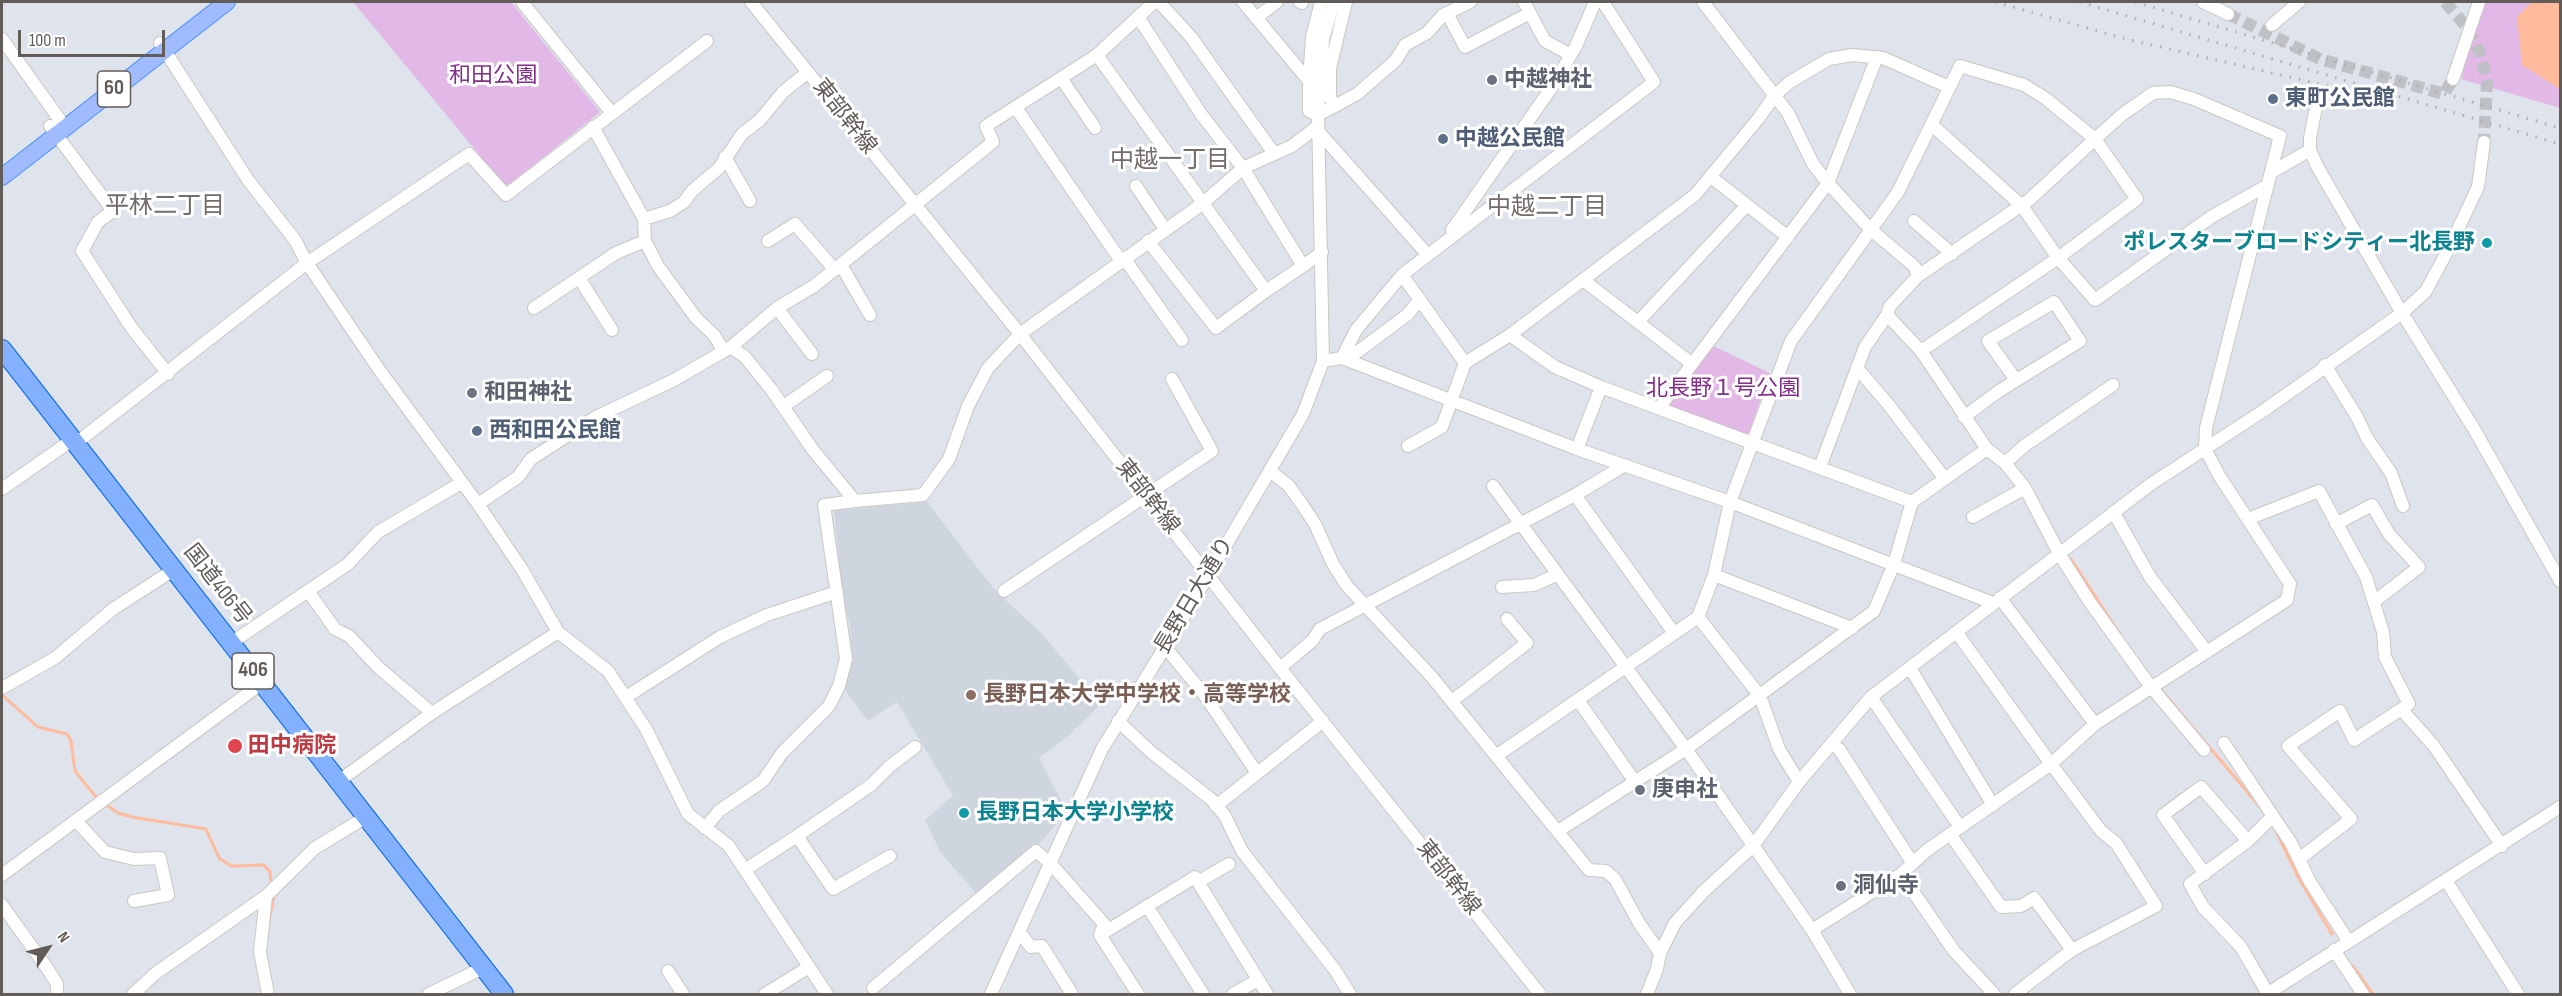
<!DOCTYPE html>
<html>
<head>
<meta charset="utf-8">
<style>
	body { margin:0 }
	#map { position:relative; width:2562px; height:996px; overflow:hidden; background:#dee3ec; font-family:"Sofia Sans Condensed",sans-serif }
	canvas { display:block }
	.frame { position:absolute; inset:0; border:3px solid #615c58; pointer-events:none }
	.north { position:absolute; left:18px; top:918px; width:60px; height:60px; -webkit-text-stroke:4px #fff; paint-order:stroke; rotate:55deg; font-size:16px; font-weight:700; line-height:24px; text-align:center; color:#615c58 }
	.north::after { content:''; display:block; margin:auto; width:21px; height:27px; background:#615c58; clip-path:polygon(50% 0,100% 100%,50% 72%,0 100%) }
	.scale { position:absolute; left:18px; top:30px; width:147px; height:27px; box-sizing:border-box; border:3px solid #615c58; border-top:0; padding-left:8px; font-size:18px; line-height:21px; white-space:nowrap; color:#615c58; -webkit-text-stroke:4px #fff; paint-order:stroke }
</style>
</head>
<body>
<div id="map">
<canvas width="2562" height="996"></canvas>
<div class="frame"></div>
<div class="north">N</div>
<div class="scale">100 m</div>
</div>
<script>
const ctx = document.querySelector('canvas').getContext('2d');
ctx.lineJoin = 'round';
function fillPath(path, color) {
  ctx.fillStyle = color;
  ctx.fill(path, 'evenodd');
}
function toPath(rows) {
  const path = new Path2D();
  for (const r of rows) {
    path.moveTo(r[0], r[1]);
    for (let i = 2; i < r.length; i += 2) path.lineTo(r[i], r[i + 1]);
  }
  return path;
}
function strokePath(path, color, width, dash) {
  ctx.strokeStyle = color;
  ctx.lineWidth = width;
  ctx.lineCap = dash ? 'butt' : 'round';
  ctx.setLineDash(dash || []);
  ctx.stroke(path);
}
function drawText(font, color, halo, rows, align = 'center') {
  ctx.font = font + ' "Sofia Sans Condensed","Noto Sans JP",sans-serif';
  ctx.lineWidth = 6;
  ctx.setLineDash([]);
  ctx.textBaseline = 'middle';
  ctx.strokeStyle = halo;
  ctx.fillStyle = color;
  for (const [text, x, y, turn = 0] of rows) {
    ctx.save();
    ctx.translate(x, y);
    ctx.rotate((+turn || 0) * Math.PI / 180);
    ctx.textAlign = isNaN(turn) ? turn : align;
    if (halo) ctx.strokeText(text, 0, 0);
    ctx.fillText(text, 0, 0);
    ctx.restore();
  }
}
fillPath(toPath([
	[927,502,994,589,1042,634,1101,704,1067,737,1039,758,1067,812,1016,870,976,893,941,853,925,820,953,796,897,702,868,721,844,689,852,657,850,626,842,593,834,510]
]), '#cfd5de');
fillPath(toPath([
	[353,2,511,2,600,112,506,187],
	[2483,2,2560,2,2560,108,2461,79],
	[1713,346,1770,373,1748,435,1670,407,1669,402]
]), '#e1b8e6');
fillPath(toPath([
	[2532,2,2560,2,2560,89,2522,65,2517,17]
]), '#ffbb9c');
strokePath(toPath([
	[2071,559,2119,633],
	[2162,691,2260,807],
	[2,695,38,727,67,734,71,741,75,771,96,797],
	[108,806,118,813,132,817,206,829,219,858,231,866,264,865,270,872,271,883],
	[2277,833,2298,877,2332,934],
	[269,921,274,895],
	[2353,966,2373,994]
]), '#ffbb9c', 3);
strokePath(toPath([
	[2445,2,2465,25,2480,53,2487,82,2484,142],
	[2228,14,2320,59,2444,94,2453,79]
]), '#bfc1c7', 12, [12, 6]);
const minor = toPath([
	[522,2,611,112],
	[751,2,1020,334,1280,668,1540,994],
	[1159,2,1191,37,1273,152],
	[1243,2,1309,81,1309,111,1318,115,1357,94,1396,60,1405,45,1427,33,1443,15,1470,2],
	[1300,2,1302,3],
	[1524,2,1545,41,1571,55],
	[1703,2,1788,113,1813,164,1828,183,1870,229,1915,267,1918,276,1890,306,1887,315,1865,347,1820,467],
	[2203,2,2228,14],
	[1447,13,1465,47,1530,13],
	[1138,17,1154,2],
	[1256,18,1277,2],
	[2272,25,2299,2],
	[2,39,65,127],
	[160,43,248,180,295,240,307,263,380,371,478,504,523,571,558,632,608,671,646,729,688,814,729,846,827,994],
	[1097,55,1266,291,1303,266],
	[1061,78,1095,128],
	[2453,79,2479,2],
	[1309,81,1312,37,1321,2],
	[1334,106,1330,97,1330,68,1346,2],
	[1016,108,1121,261],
	[1932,125,2022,206,2058,258,2095,300,2211,217,2268,185],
	[50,126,113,211,98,222,82,251,131,327,168,374],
	[593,127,644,219,645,241,658,266,696,318,714,335,724,351],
	[1318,131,1427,254],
	[2484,142,2478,187,2448,250,2426,291,2402,313,2474,429,2560,581],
	[725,157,750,201],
	[2272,172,2310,150],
	[1711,177,1788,237],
	[1136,186,1165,229],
	[644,219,670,211,684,202,692,191,719,168,742,134,760,120,783,92,808,72],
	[1914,221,1952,254],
	[1452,230,1554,84,1576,46,1595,2],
	[768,241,795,224,835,270],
	[1148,241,1216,328,1266,291],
	[1124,258,1182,340],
	[841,265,870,315],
	[1402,275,1465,363],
	[579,278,612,330],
	[1583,280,1691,363],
	[534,308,616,253,645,241],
	[777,308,812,354],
	[1887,315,1921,351,1987,449,2005,463,2025,488,2060,555,2089,601,2151,687,2204,750],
	[1638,322,1747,205],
	[1510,335,1555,367,1601,387,1912,502],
	[1347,348,1356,353,1407,315,1419,301],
	[1342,358,1356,330,1402,275,1654,82,1603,2],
	[1323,361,1342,358,1577,449,1730,502,1993,603],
	[2325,365,2357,417,2367,438,2391,473,2403,506],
	[1857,368,1888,404,1945,479],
	[784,406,827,376],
	[1659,408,1828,183,1877,57],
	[1964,417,1999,391,2080,341,2054,302,1988,341,2016,380],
	[75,444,307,263,469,154,506,195,707,41],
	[1408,446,1442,427,1465,363,1510,335,1695,195,1758,119,1775,95,1790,82,1829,59,1852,55,1883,58,1949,87],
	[1577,449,1601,387],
	[2005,463,2024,446,2113,385],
	[1270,471,1289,486,1301,503,1315,524,1333,564,1347,586,1431,676,1589,870,1606,871,1615,879,1639,923,1660,953],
	[1493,486,1686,749,1812,930,1850,994],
	[2,489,72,440],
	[1575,495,1674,633],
	[855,501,923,495,949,459,968,406,988,368,1020,334,1202,204,1243,168,1292,146,1318,126],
	[478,504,518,477,531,459,596,417,674,380,731,347,777,308,814,286,993,142,986,126,1097,55,1138,17,1201,114,1243,168,1303,266,1322,252],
	[2114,513,2150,577,2207,652],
	[1973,517,2025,488],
	[2248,519,2319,491,2366,577,2383,632,2385,657,2409,704,2354,740,2340,711,2288,746,2351,819,2299,859],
	[2336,524,2372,505,2389,534,2419,567,2375,601],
	[1714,575,1852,628],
	[1502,587,1534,585,1556,575],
	[308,591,335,629,349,636,379,668,432,713],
	[1004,591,1212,451,1172,379],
	[2000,598,2095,724],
	[1698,617,1760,696,1779,749,1799,782],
	[1957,633,2051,764,2101,831,2116,843,2156,906,2072,950],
	[231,643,348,564,378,532,461,483],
	[1165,647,1203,693,1257,773],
	[1280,668,1312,641,1320,629,1575,495,1625,465],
	[1910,668,1993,805],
	[2,688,55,658,113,609,175,569],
	[626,697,720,637,767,615,837,592],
	[1871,697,1960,827],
	[1578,700,1635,782],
	[1452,701,1527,643,1507,619],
	[2402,710,2434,746,2502,846],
	[1118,721,1151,752,1212,800,1225,816,1242,851,1335,970,1350,994],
	[2224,743,2291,843,2310,882,2349,942],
	[1831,744,1839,749,1912,862],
	[1496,756,1698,617,1714,575,1730,502,1791,341,1898,192,1960,66,2024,85,2045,98,2095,139,2029,200,1918,276],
	[339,781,432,713,558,632],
	[1216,806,1323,721],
	[76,821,105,852,134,859,160,858,168,895,134,901],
	[705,828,719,811,763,781,782,753,829,706,839,686,846,659,824,505,855,501,813,450,771,389,745,357,731,347],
	[1558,831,1686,749,1874,611,1894,564,1912,502,1987,449],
	[1950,834,2001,907,2021,906,2034,898,2072,950,2015,994],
	[890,856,833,889,797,836,871,785,890,766,915,747],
	[745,870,797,836],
	[1901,874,1954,951,1994,994],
	[2205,874,2163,815,2201,787,2248,841],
	[2,875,262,683],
	[1198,882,1229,864],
	[2447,882,2518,994],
	[266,896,260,952,268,994],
	[2,905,47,968,57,984,57,994],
	[1147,906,1203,994],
	[1812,930,1901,874,1926,851,2051,764,2095,724,2287,600,2290,584,2220,477,2205,449,2206,428,2280,136,2194,99,2170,92,2153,93,2123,114,2095,139,2137,199,2058,258,1921,351],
	[1020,933,1031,947,1042,946,1072,994],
	[1100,935,1195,877,1267,994],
	[2334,950,2363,994],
	[668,971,683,994],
	[873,988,1036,851,1051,864,1104,924,1100,935,1138,994],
	[133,994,156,973,266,896,315,848,366,817],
	[429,994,483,968],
	[765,994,809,967],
	[991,994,1102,749,1189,608,1303,414,1323,361,1318,115,1323,39,1334,2],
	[1233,994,1258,980],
	[1647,994,1657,969,1660,953,1675,923,1703,892,1753,846,1799,782,1871,697,2151,484,2263,411,2402,313,2317,166,2310,150,2310,138,2316,107],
	[2267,994,2560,807],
	[2268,994,2241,947,2203,907,2190,884,2248,841,2272,817]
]);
const major = toPath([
	[2,177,227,2]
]);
const highway = toPath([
	[2,349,504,994]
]);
strokePath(minor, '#cbc7c3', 14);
strokePath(major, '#4990fb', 18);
strokePath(highway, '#0066eb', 20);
strokePath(minor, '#fff', 12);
strokePath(major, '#a1bbff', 16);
strokePath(highway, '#83b1ff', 18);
strokePath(toPath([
	[1995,2,2126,39,2371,96],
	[2080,2,2560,144],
	[2135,2,2560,128]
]), '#adacab', 3, [1.5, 8]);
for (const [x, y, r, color] of [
	[1492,80,6,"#6b7280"],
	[2273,99,6,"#5c6f8a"],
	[1443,139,6,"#5c6f8a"],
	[2487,243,6,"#0f9aa8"],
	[472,393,6,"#6b7280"],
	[477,431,6,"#5c6f8a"],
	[971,695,6,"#8d6e63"],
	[235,746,8,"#e0444e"],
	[1640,790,6,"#6b7280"],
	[964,813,6,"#0f9aa8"],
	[1841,886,6,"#6b7280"]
]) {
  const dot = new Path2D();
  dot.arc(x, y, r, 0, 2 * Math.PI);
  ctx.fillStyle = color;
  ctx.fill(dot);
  strokePath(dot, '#fff', 2);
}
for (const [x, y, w] of [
	[114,89,33],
	[253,671,42]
]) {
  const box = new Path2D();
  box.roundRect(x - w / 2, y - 18, w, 36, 4.5);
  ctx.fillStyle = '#fff';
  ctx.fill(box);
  strokePath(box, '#615c58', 1.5);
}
drawText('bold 21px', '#615c58', null, [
	["60",114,89],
	["406",253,671]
]);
drawText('22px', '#822f89', '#fff', [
	["和田公園",493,76],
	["北長野１号公園",1723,389]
]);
drawText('bold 22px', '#5b616d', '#fff', [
	["中越神社",1504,80],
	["和田神社",484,393],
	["庚申社",1652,790],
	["洞仙寺",1853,886]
], 'left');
drawText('bold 22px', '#4e5e75', '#fff', [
	["東町公民館",2285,99],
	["中越公民館",1455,139],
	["西和田公民館",489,431]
], 'left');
drawText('22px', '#615c58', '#fff', [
	["東部幹線",844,117,52],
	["東部幹線",1147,497,52],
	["国道406号",217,585,52],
	["長野日大通り",1195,596,-59],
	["東部幹線",1448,878,52]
]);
drawText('bold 22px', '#0d838f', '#fff', [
	["ポレスターブロードシティー北長野",2475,243],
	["長野日本大学小学校",976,813,"left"]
], 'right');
drawText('bold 22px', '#785e54', '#fff', [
	["長野日本大学中学校・高等学校",983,695]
], 'left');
drawText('bold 22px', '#be3a42', '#fff', [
	["田中病院",248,746]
], 'left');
drawText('24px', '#736c68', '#fff', [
	["中越一丁目",1170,161],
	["平林二丁目",165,207],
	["中越二丁目",1547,208]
]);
</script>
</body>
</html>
